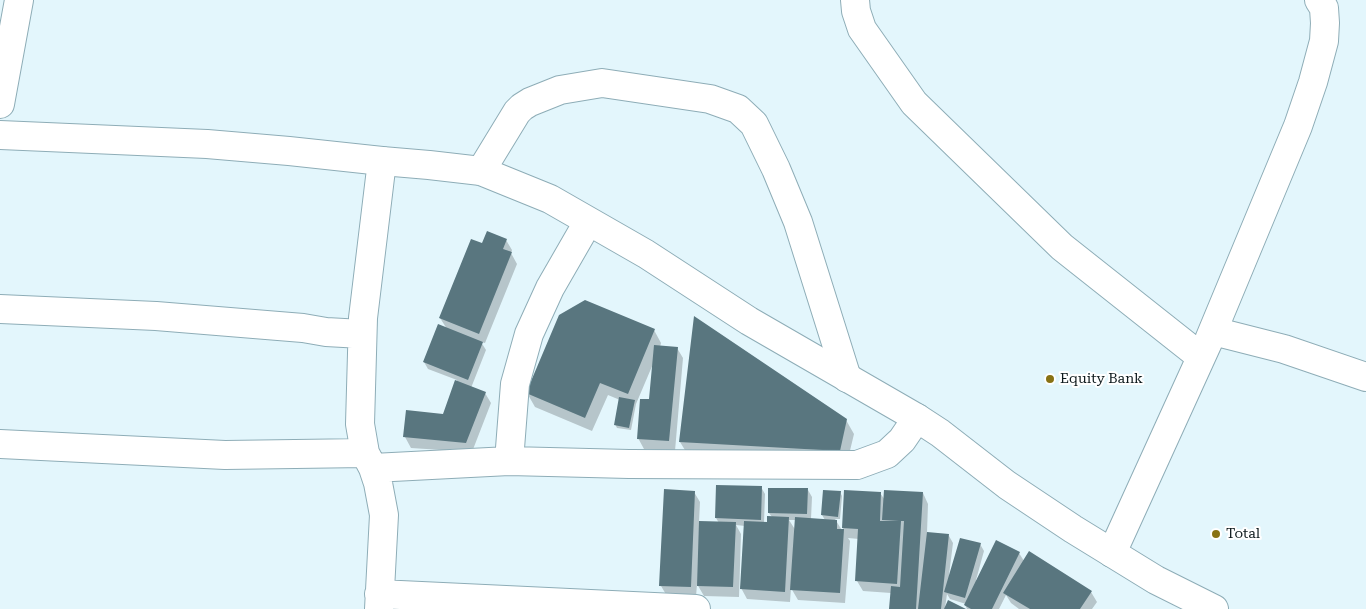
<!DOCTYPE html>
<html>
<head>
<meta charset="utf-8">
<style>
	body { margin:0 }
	canvas { display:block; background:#e3f6fc }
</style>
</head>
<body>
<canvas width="1366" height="609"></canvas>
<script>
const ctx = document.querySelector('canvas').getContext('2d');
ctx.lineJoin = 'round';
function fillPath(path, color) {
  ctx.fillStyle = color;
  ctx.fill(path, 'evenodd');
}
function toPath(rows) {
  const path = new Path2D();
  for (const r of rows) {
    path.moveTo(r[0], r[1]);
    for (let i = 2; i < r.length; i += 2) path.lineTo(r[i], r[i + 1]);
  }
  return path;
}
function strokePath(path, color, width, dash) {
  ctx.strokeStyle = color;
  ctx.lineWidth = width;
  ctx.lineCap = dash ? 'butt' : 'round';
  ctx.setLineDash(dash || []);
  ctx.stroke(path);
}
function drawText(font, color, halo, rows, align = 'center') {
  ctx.font = font + ' "Roboto Serif",serif';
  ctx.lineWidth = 4;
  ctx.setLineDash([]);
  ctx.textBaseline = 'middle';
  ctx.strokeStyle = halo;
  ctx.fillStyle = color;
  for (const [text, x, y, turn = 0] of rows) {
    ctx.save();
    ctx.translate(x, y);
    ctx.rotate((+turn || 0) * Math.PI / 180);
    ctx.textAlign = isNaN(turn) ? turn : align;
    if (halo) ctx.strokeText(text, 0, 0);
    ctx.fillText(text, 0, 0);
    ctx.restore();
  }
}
fillPath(toPath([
	[506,240,512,250,511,253,517,264,485,343,481,342,486,350,471,388,485,393,491,403,472,452,411,448,405,437,407,412,443,415,457,380,428,369,424,362,447,329,440,318,483,245],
	[654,330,661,343,660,347,677,348,683,358,675,451,644,449,638,438,650,401,653,364,636,404,631,430,617,428,615,424,620,400,608,395,592,431,535,407,527,393],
	[846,420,854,434,847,463,688,455,680,442],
	[717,486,761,487,765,494,764,523,768,523,772,517,769,513,808,490,812,497,811,519,825,520,822,515,840,492,842,496,840,519,835,519,843,532,845,492,880,493,885,500,923,493,928,504,927,533,949,536,953,543,949,575,950,575,980,544,984,551,976,580,977,581,1019,553,1024,561,1091,592,1097,602,1092,609,1019,609,1011,603,1006,595,999,609,967,609,965,605,966,604,950,599,947,594,945,608,963,609,891,609,891,593,863,591,857,581,859,539,848,538,850,541,845,603,798,600,791,588,790,602,747,599,740,586,742,586,745,526,736,525,741,534,739,597,704,596,697,584,696,597,667,596,661,586,694,492,700,502,699,522,719,523,716,518],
	[789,520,796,520,796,531]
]), '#0003');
fillPath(toPath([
	[487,231,507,239,503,249,512,252,479,334,439,318,471,239,482,243],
	[585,300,655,329,628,394,600,383,585,418,526,393,559,315],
	[694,316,847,419,840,451,679,442],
	[438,324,483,342,468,380,423,362],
	[654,345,678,347,669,441,637,439,640,399,649,399],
	[455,380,486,392,466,443,403,437,406,410,443,414],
	[619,397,635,400,629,428,614,425],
	[716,485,762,486,761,520,715,518],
	[768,488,808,488,807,514,768,513],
	[664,489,695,491,691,587,659,586],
	[823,490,841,491,838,517,821,515],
	[844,490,881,492,880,521,899,521,882,520,884,490,923,492,916,609,889,609,891,586,900,587,904,521,901,521,897,584,855,581,858,529,842,528],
	[767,516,789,517,785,592,740,589,744,521,767,522],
	[795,517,837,520,837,529,844,529,840,593,790,590],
	[699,521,736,522,733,587,697,586],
	[927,532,949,534,941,609,918,609],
	[960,538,981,543,965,598,944,592],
	[996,540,1020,552,992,609,971,609,964,605],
	[1029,551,1092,591,1080,609,1030,609,1003,593],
	[948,600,966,609,944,609]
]), '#59767f');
const minor = toPath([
	[855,0,856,11,862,29,914,103,1062,247,1201,357],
	[0,104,19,0],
	[481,171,517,112,522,107,530,102,560,90,602,83,710,99,738,109,754,124,776,169,798,222,847,378],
	[0,309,156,316,303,328,326,332,362,334],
	[1213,331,1284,349,1366,377],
	[0,444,225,455,365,453],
	[509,461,515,384,529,334,550,288,588,222],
	[373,468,509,461,629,464,857,465,887,454,902,440,917,418],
	[1112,553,1209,340,1298,126,1313,82,1324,41,1325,23,1324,8,1319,0],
	[379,594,696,609],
	[379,609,384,515,378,483,373,468,365,453,360,424,363,318,382,161]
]);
const major = toPath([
	[0,135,207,144,289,151,382,161,429,165,481,171,550,199,646,254,749,321,917,418,940,433,1007,485,1073,529,1156,580,1214,609]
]);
strokePath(minor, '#8eadb7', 30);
strokePath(major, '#8eadb7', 30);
strokePath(minor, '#fff', 28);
strokePath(major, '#fff', 28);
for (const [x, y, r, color] of [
	[1050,379,5,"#887214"],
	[1216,534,5,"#887214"]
]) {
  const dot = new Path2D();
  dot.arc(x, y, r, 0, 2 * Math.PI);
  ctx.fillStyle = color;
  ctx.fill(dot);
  strokePath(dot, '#fff', 2);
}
drawText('14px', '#0e1a1d', '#fff', [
	["Equity Bank",1060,379],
	["Total",1226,534]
], 'left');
</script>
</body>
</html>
